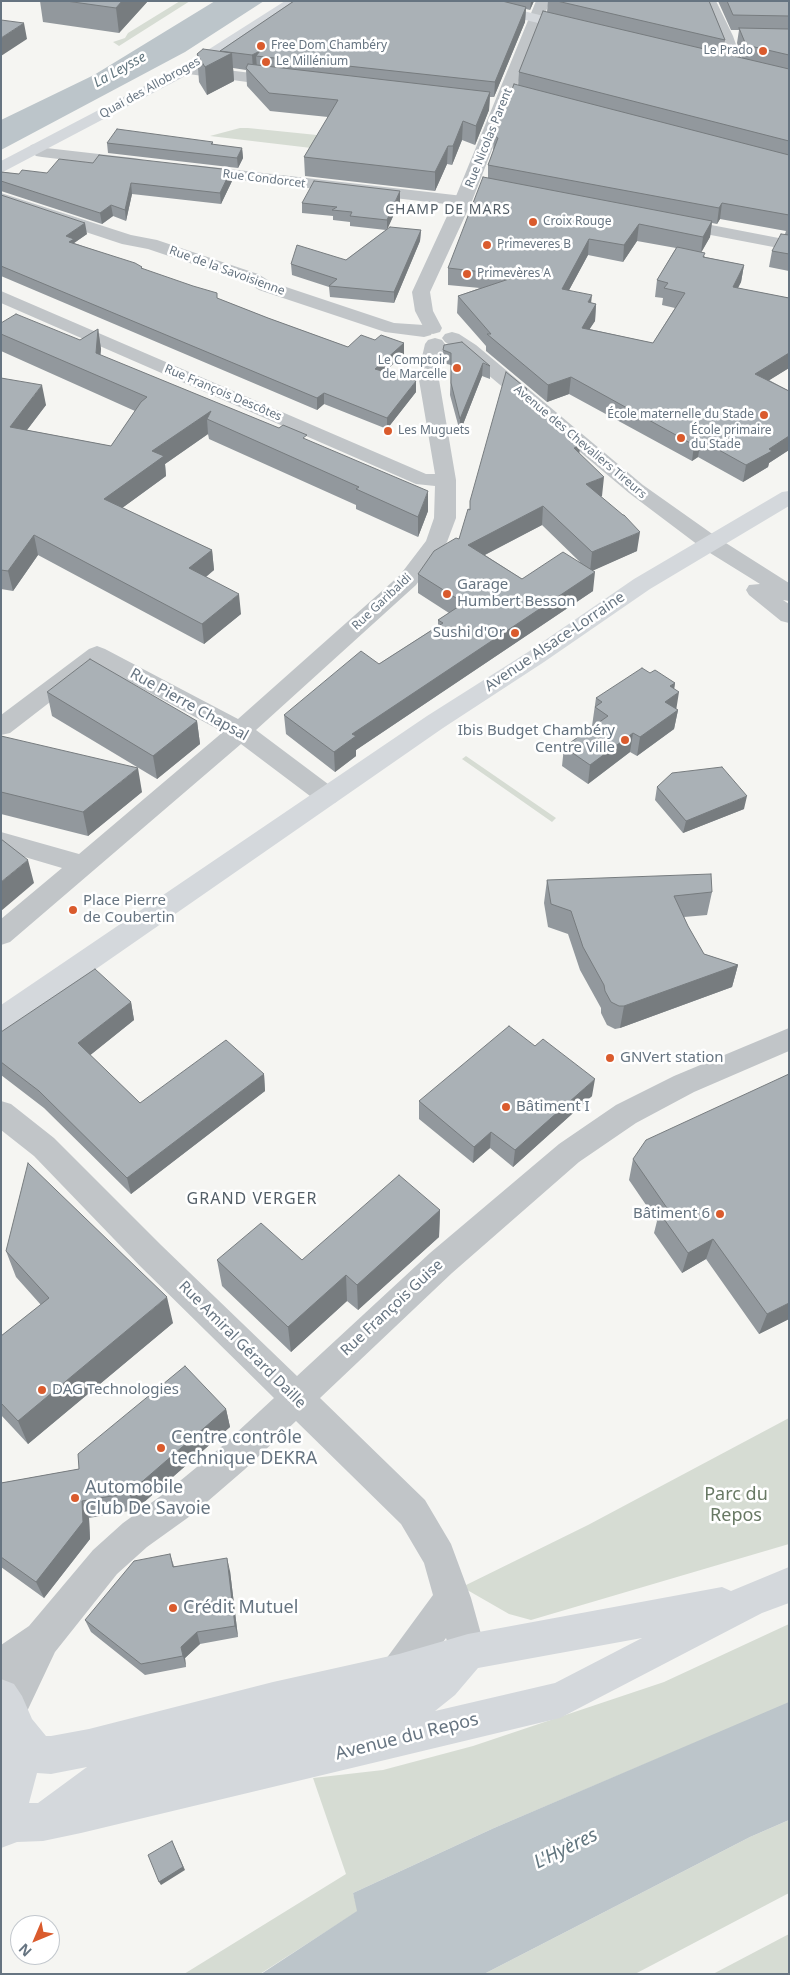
<!DOCTYPE html>
<html>
<head>
<meta charset="utf-8">
<style>
	body { margin:0 }
	#map { position:relative; width:790px; height:1975px; overflow:hidden; background:#f5f5f2; font-family:"Noto Sans",sans-serif }
	canvas { display:block }
	.frame { position:absolute; inset:0; border:2px solid #667481; pointer-events:none }
	.north { position:absolute; left:10px; top:1915px; width:50px; height:50px; box-sizing:border-box; background:#fff; border:1px solid #c2c7cd; border-radius:50%; rotate:225deg; font-size:14px; font-weight:700; line-height:20px; text-align:center; color:#667481 }
	.north::after { content:''; display:block; margin:auto; width:18px; height:22px; background:#da5b2d; clip-path:polygon(50% 0,100% 100%,50% 72%,0 100%) }
</style>
</head>
<body>
<div id="map">
<canvas width="790" height="1975"></canvas>
<div class="frame"></div>
<div class="north">N</div>
</div>
<script>
const ctx = document.querySelector('canvas').getContext('2d');
ctx.lineJoin = 'round';
function fillPath(path, color) {
  ctx.fillStyle = color;
  ctx.fill(path, 'evenodd');
}
function toPath(rows) {
  const path = new Path2D();
  for (const r of rows) {
    path.moveTo(r[0], r[1]);
    for (let i = 2; i < r.length; i += 2) path.lineTo(r[i], r[i + 1]);
  }
  return path;
}
function strokePath(path, color, width, dash) {
  ctx.strokeStyle = color;
  ctx.lineWidth = width;
  ctx.lineCap = dash ? 'butt' : 'round';
  ctx.setLineDash(dash || []);
  ctx.stroke(path);
}
function drawText(font, color, halo, rows, align = 'center') {
  ctx.font = font + ' "Noto Sans",sans-serif';
  ctx.lineWidth = 5;
  ctx.setLineDash([]);
  ctx.textBaseline = 'middle';
  ctx.strokeStyle = halo;
  ctx.fillStyle = color;
  for (const [text, x, y, turn = 0] of rows) {
    ctx.save();
    ctx.translate(x, y);
    ctx.rotate((+turn || 0) * Math.PI / 180);
    ctx.textAlign = isNaN(turn) ? turn : align;
    if (halo) ctx.strokeText(text, 0, 0);
    ctx.fillText(text, 0, 0);
    ctx.restore();
  }
}
fillPath(toPath([
	[180,1,190,1,119,46,113,42,125,38,128,33],
	[240,128,248,128,366,140,362,154,210,136],
	[466,756,556,818,552,822,462,759],
	[789,1418,789,1544,531,1620,509,1614,462,1587,588,1525],
	[789,1624,789,1703,494,1828,353,1893,358,1911,260,1974,184,1974,346,1874,313,1778,383,1770,473,1746,664,1682],
	[789,1820,789,1893,635,1974,484,1974,750,1837],
	[789,1934,789,1974,713,1974]
]), '#d6dcd3');
fillPath(toPath([
	[215,1,264,1,185,52,1,150,1,120,94,75],
	[789,1702,789,1820,750,1837,484,1974,261,1974,357,1911,353,1893,494,1828]
]), '#bcc5ca');
fillPath(toPath([
	[702,1,716,1,733,36,743,65,740,68,730,68,727,65,717,36,702,1],
	[186,65,284,77,290,79,292,82,290,85,284,87,181,73,178,70,181,67,186,65],
	[37,144,46,148,134,158,140,159,142,163,140,167,134,168,42,157,36,156,29,149,31,145,37,144],
	[194,165,463,196,469,197,472,201,469,205,463,206,188,174,186,170,188,166,194,165],
	[1,193,131,235,157,240,258,274,271,282,394,323,424,325,431,327,433,331,431,335,424,337,385,332,259,290,246,282,148,249,122,244,1,204,1,193],
	[675,218,789,240,789,250,669,227,666,223,669,219,675,218],
	[1,291,426,474,435,474,418,374,425,344,428,340,435,338,442,340,445,344,438,374,456,480,456,518,447,542,416,585,256,730,336,790,340,796,336,802,327,805,318,802,241,744,10,942,1,945,1,919,62,868,1,850,1,832,79,854,223,732,98,665,10,733,1,735,1,715,89,649,97,646,105,649,238,719,400,575,426,541,434,518,435,486,416,484,1,303,1,291],
	[789,1028,789,1051,694,1092,636,1123,579,1162,452,1273,320,1398,425,1500,451,1544,471,1598,486,1652,481,1665,468,1670,455,1665,446,1638,412,1685,399,1690,386,1685,381,1672,386,1659,433,1595,424,1563,401,1524,296,1421,244,1470,193,1514,147,1547,117,1574,55,1652,22,1722,9,1727,1,1724,1,1645,29,1626,93,1550,123,1523,169,1490,220,1448,274,1398,139,1265,34,1156,1,1130,1,1101,11,1104,54,1138,161,1245,297,1376,430,1253,559,1144,616,1105,674,1076,789,1028]
]), '#c1c5c8');
fillPath(toPath([
	[536,1,550,1,472,201,430,292,433,311,442,328,440,332,433,334,426,332,415,311,412,292,454,201,536,1],
	[452,332,459,334,476,345,643,485,718,538,789,583,789,601,783,600,789,604,789,623,781,621,749,595,746,590,749,585,760,584,702,548,629,493,462,353,445,342,442,338,445,334,452,332]
]), '#c1c5c8');
fillPath(toPath([
	[456,1,482,1,581,25,583,28,581,31,576,32,458,4,456,1],
	[789,491,789,506,650,589,544,662,443,728,11,1028,1,1031,1,1005,427,716,528,652,634,579,782,492,789,491]
]), '#d4d8dc');
fillPath(toPath([
	[285,1,302,1,191,73,1,173,1,161,181,67,285,1],
	[789,1567,789,1603,762,1613,560,1718,81,1833,43,1841,17,1842,1,1848,1,1679,14,1684,22,1696,32,1719,46,1736,51,1736,89,1729,273,1682,399,1654,468,1634,722,1587,731,1591,789,1567],
	[642,1638,555,1683,435,1711,455,1695,478,1668,642,1638],
	[87,1767,38,1803,29,1803,37,1773,51,1774,87,1767]
]), '#d4d8dc');
fillPath(toPath([
	[40,1,148,1,119,33,43,22],
	[294,1,534,1,530,10,526,9,525,22,494,97,490,97,489,110,475,145,462,140,452,165,447,164,435,191,305,176,304,157,328,117,270,111,247,86,246,70,233,68,234,81,207,95,199,82,197,54,220,51],
	[548,1,709,1,725,40,723,53,742,58,737,43,739,30,731,30,718,1,789,1,789,271,769,267,772,251,785,234,786,231,720,219,717,224,712,223,710,237,701,252,705,257,744,265,741,282,738,288,789,298,789,368,769,380,789,391,789,450,769,463,768,467,743,482,698,457,692,461,569,394,547,402,486,351,486,346,457,313,458,296,480,288,448,285,448,268,488,178,488,165,493,151,494,136,518,86,519,72,547,12],
	[637,241,676,248,657,280,655,297,663,298,662,305,675,308,653,343,589,329,595,321,596,304,591,303,569,290,588,255,623,262],
	[213,142,213,145,242,148,243,158,238,168,108,153,107,143],
	[1,172,19,174,47,173,232,181,221,204,132,194,126,221,113,216,102,224,1,191],
	[1,195,87,234,74,243,142,267,142,269,268,318,348,347,375,340,404,343,404,354,384,372,416,392,387,429,324,404,317,410,1,276],
	[400,201,387,229,421,230,420,241,394,303,330,297,329,287,292,275,291,264,346,260,386,230,350,226,350,222,333,220,333,216,302,213,302,203],
	[1,323,80,340,98,329,101,349,100,355,307,440,428,511,418,537,356,509,356,505,209,439,208,434,165,464,166,476,122,508,212,550,214,570,206,577,241,614,204,644,38,555,13,591,1,589,1,378,46,405,27,430,111,446,135,411,1,351],
	[443,350,490,366,490,379,482,376,460,432,450,395,451,365,443,363],
	[526,398,580,446,579,454,602,496,601,496,637,551,593,570,593,591,356,750,356,756,335,772,286,734,284,715,379,664,438,626,438,620,449,613,418,593,418,574,459,539,469,510],
	[542,525,580,562,522,579,485,555],
	[650,673,675,683,674,689,676,709,678,710,674,729,637,756,630,752,588,784,562,766,564,747,593,727,592,726,596,698],
	[47,692,197,721,200,744,157,779,52,716],
	[1,736,142,792,88,836,1,814],
	[657,787,744,809,683,833,655,800],
	[547,880,712,892,707,915,684,917,688,926,704,954,738,965,732,987,620,1028,615,1029,607,1025,601,1013,601,1008,580,970,568,934,548,927,544,903],
	[131,1002,134,1020,90,1055,140,1103,264,1074,265,1091,131,1194,44,1108,1,1075,1,1032],
	[535,1046,592,1096,513,1167,490,1148,473,1163,419,1119,419,1101],
	[789,1074,789,1319,759,1334,706,1259,682,1273,654,1233,657,1221,629,1180,633,1159],
	[440,1210,439,1237,358,1310,347,1301,291,1352,222,1286,217,1260,302,1260],
	[6,1251,173,1323,28,1444,1,1415,1,1336,41,1305,16,1277],
	[226,1409,230,1427,135,1510,89,1518,90,1539,44,1598,1,1567,1,1483,79,1469],
	[170,1554,174,1566,230,1571,238,1637,200,1644,185,1658,186,1667,145,1675,91,1632,85,1620]
]), '#92989d');
fillPath(toPath([
	[122,1,148,1,119,33,116,8],
	[531,1,534,1,530,10],
	[526,7,525,22,494,97,495,82],
	[24,23,27,39,1,56,1,38],
	[260,51,256,56,257,68,253,70,252,55],
	[232,53,234,81,207,95,205,67],
	[490,92,489,110,475,145,476,126],
	[463,121,462,140,452,165,453,146],
	[448,146,447,164,435,191,435,172],
	[242,148,243,158,238,168,237,158],
	[231,170,232,181,221,204,220,193],
	[131,183,132,194,126,221,125,210],
	[400,191,400,201,387,230,387,220],
	[722,203,720,219,717,224,719,208],
	[111,205,113,216,102,224,100,213],
	[712,221,710,237,701,253,703,237],
	[85,223,87,234,74,243,75,250,66,236],
	[639,224,637,241,623,262,624,245],
	[421,230,420,241,394,303,394,292],
	[589,239,588,255,561,305,562,289],
	[744,265,741,282,730,303,733,287],
	[592,295,590,312,588,302],
	[596,304,595,321,580,344,582,328],
	[98,329,101,349,99,372,96,353],
	[404,343,404,354,375,381,375,369],
	[789,353,789,368,752,391,755,374],
	[483,363,482,376,460,432,460,419],
	[571,377,569,394,547,402,548,385],
	[416,381,416,392,387,429,387,418],
	[42,385,46,405,14,447,10,427],
	[527,389,526,409,519,392],
	[324,393,324,404,317,410,317,398],
	[211,411,207,419,208,434,165,464,166,476,107,519,104,499,152,451],
	[789,436,789,450,769,463,768,467,743,482,746,465,769,449],
	[701,440,698,457,692,461,694,445],
	[580,446,578,465,574,448],
	[604,477,602,496,584,503,586,484],
	[428,491,428,511,418,537,418,517],
	[543,506,542,525,467,564,468,545],
	[640,532,637,551,590,572,592,552],
	[34,535,38,555,13,591,8,571],
	[212,550,214,570,192,588,189,568],
	[595,572,593,591,356,750,356,756,335,772,334,752,352,734],
	[239,594,241,614,204,644,202,624],
	[675,683,673,696,679,692,676,711,665,702,670,686],
	[678,710,674,729,637,756,640,737],
	[197,721,200,744,157,779,153,756],
	[633,733,630,752,588,784,590,765],
	[138,768,142,792,88,836,83,812],
	[747,796,744,809,683,833,686,821],
	[28,860,34,883,1,911,1,882],
	[738,965,732,987,620,1028,624,1006],
	[131,1002,134,1020,83,1061,78,1043],
	[264,1074,265,1091,131,1194,127,1178],
	[595,1079,592,1096,513,1167,515,1150],
	[491,1132,490,1148,473,1163,474,1147],
	[440,1210,439,1237,358,1310,357,1285],
	[713,1239,706,1259,682,1273,688,1253],
	[346,1275,347,1301,291,1352,288,1327],
	[167,1297,173,1323,28,1444,18,1421],
	[789,1303,789,1319,759,1334,767,1314],
	[226,1409,230,1427,135,1510,129,1493],
	[82,1501,89,1518,90,1539,44,1598,36,1582],
	[227,1558,230,1571,238,1637,235,1626],
	[197,1632,200,1644,185,1658,186,1667,183,1656,181,1647],
	[172,1841,185,1870,161,1885,159,1882]
]), '#777c7f');
const building = toPath([
	[66,1,122,1,116,8,66,1],
	[294,1,502,1,526,7,495,82,256,56,260,51,252,55,220,51,294,1],
	[557,1,709,1,725,40,557,1],
	[727,1,789,1,789,16,733,15,727,1],
	[543,11,789,69,789,141,519,72,543,11],
	[1,20,24,23,1,38,1,20],
	[739,28,789,29,789,55,746,45,739,28],
	[203,49,232,53,205,67,197,54,203,49],
	[248,64,490,92,476,126,463,121,453,146,448,146,435,172,304,157,338,100,269,93,246,68,248,64],
	[514,84,789,155,789,215,722,203,719,208,488,165,498,138,494,136,514,84],
	[117,129,213,142,211,144,242,148,237,158,107,143,117,129],
	[99,155,231,170,220,193,131,183,125,210,111,205,100,213,1,181,1,172,19,174,22,170,47,173,59,159,93,163,99,155],
	[483,177,712,221,703,237,639,224,624,245,589,239,562,289,592,295,588,302,596,304,582,328,653,343,685,293,664,288,668,283,657,280,677,247,705,253,703,257,744,265,733,287,789,298,789,353,755,374,789,391,789,436,769,449,772,451,746,465,701,440,694,445,571,377,548,385,487,334,491,334,458,296,518,276,448,268,483,177],
	[314,181,400,191,387,220,350,216,352,212,332,210,337,207,302,203,314,181],
	[1,195,85,223,66,236,74,239,69,242,135,263,142,267,141,268,193,286,217,293,217,298,268,318,348,347,361,335,375,340,381,335,404,343,375,369,416,381,387,418,324,393,317,398,1,266,1,195],
	[390,227,421,230,394,292,329,286,337,279,291,264,297,245,346,260,390,227],
	[781,234,789,235,789,254,772,251,781,234],
	[16,314,80,340,98,329,96,353,279,428,283,425,307,435,303,438,428,491,418,517,356,489,359,487,207,419,211,411,152,451,164,456,104,499,212,550,189,568,239,594,202,624,34,535,8,571,1,570,1,378,42,385,10,427,111,446,141,402,147,397,1,334,1,323,16,314],
	[462,342,490,366,483,363,460,419,451,383,451,353,443,350,444,345,462,342],
	[506,372,527,389,519,392,580,446,574,448,604,477,586,484,623,515,624,515,640,532,592,552,543,506,468,545,522,579,563,552,595,572,352,734,356,736,334,752,284,715,361,651,379,664,443,623,438,620,464,603,418,574,434,551,456,538,459,539,468,509,470,510,470,501,506,372],
	[90,659,197,721,153,756,47,692,90,659],
	[642,668,650,673,655,670,675,683,670,686,679,692,665,702,678,710,640,737,633,733,590,765,564,747,608,716,595,707,602,702,596,698,642,668],
	[1,736,138,768,83,812,1,792,1,736],
	[722,767,747,796,686,821,657,787,672,773,722,767],
	[1,839,28,860,1,882,1,839],
	[711,874,712,892,674,896,688,926,704,954,738,965,624,1006,619,1006,611,1002,605,991,604,985,583,947,571,911,551,904,547,880,711,874],
	[95,969,131,1002,78,1043,140,1103,226,1040,264,1074,127,1178,39,1091,1,1062,1,1032,95,969],
	[509,1026,535,1046,543,1039,595,1079,515,1150,491,1132,474,1147,419,1101,509,1026],
	[789,1074,789,1303,767,1314,713,1239,688,1253,659,1212,667,1208,633,1159,646,1140,789,1074],
	[28,1163,167,1297,18,1421,1,1403,1,1336,49,1298,6,1251,28,1163],
	[399,1175,440,1210,357,1285,346,1275,288,1327,217,1260,261,1223,302,1260,399,1175],
	[185,1366,226,1409,129,1493,82,1501,83,1522,36,1582,1,1557,1,1483,79,1469,78,1454,185,1366],
	[170,1554,173,1567,227,1558,235,1626,197,1632,181,1647,183,1656,141,1664,85,1620,134,1561,170,1554],
	[172,1841,183,1867,159,1882,148,1855,172,1841]
]);
fillPath(building, '#aab1b6');
strokePath(building, '#777c7f', 1);
for (const [x, y, r, color] of [
	[261,46,5,"#da5b2d"],
	[763,51,5,"#da5b2d"],
	[266,62,5,"#da5b2d"],
	[533,222,5,"#da5b2d"],
	[487,245,5,"#da5b2d"],
	[467,274,5,"#da5b2d"],
	[457,368,5,"#da5b2d"],
	[764,415,5,"#da5b2d"],
	[388,431,5,"#da5b2d"],
	[681,438,5,"#da5b2d"],
	[447,594,5,"#da5b2d"],
	[515,633,5,"#da5b2d"],
	[625,740,5,"#da5b2d"],
	[73,910,5,"#da5b2d"],
	[610,1058,5,"#da5b2d"],
	[506,1107,5,"#da5b2d"],
	[720,1214,5,"#da5b2d"],
	[42,1390,5,"#da5b2d"],
	[161,1448,5,"#da5b2d"],
	[75,1498,5,"#da5b2d"],
	[173,1608,5,"#da5b2d"]
]) {
  const dot = new Path2D();
  dot.arc(x, y, r, 0, 2 * Math.PI);
  ctx.fillStyle = color;
  ctx.fill(dot);
  strokePath(dot, '#fff', 2);
}
drawText('12px', '#667481', '#fff', [
	["Free Dom Chambéry",271,46],
	["Le Prado",753,51,"right"],
	["Le Millénium",276,62],
	["Croix Rouge",543,222],
	["Primeveres B",497,245],
	["Primevères A",477,274],
	["Le Comptoir",447,361,"right"],
	["de Marcelle",447,375,"right"],
	["École maternelle du Stade",754,415,"right"],
	["Les Muguets",398,431],
	["École primaire",691,431],
	["du Stade",691,445]
], 'left');
drawText('12px', '#667481', '#fff', [
	["Quai des Allobroges",150,88,-29],
	["Rue Nicolas Parent",489,138,-68],
	["Rue Condorcet",264,179,7],
	["Rue de la Savoisienne",227,271,20],
	["Rue François Descôtes",223,393,23],
	["Avenue des Chevaliers Tireurs",580,442,40],
	["Rue Garibaldi",382,602,-43]
]);
drawText('italic 14px', '#62767f', '#fff', [
	["La Leysse",120,70,-29]
]);
ctx.letterSpacing = '1px';
drawText('14px', '#535e67', '#fff', [
	["CHAMP DE MARS",448,210]
]);
ctx.letterSpacing = '0px';
drawText('15px', '#667481', '#fff', [
	["Garage",457,585],
	["Humbert Besson",457,602],
	["Sushi d'Or",505,633,"right"],
	["Ibis Budget Chambéry",615,731,"right"],
	["Centre Ville",615,748,"right"],
	["Place Pierre",83,901],
	["de Coubertin",83,918],
	["GNVert station",620,1058],
	["Bâtiment I",516,1107],
	["Bâtiment 6",710,1214,"right"],
	["DAG Technologies",52,1390]
], 'left');
drawText('15px', '#667481', '#fff', [
	["Avenue Alsace-Lorraine",555,642,-34],
	["Rue Pierre Chapsal",189,705,29],
	["Rue François Guise",392,1308,-43],
	["Rue Amiral Gérard Daille",242,1345,45]
]);
ctx.letterSpacing = '1px';
drawText('16px', '#535e67', '#fff', [
	["GRAND VERGER",252,1199]
]);
ctx.letterSpacing = '0px';
drawText('18px', '#667481', '#fff', [
	["Centre contrôle",171,1438],
	["technique DEKRA",171,1459],
	["Automobile",85,1488],
	["Club De Savoie",85,1509],
	["Crédit Mutuel",183,1608]
], 'left');
drawText('18px', '#687964', '#fff', [
	["Parc du",736,1495],
	["Repos",736,1516]
]);
drawText('18px', '#667481', '#fff', [
	["Avenue du Repos",407,1737,-14]
]);
drawText('italic 19px', '#62767f', '#fff', [
	["L'Hyères",566,1849,-26]
]);
</script>
</body>
</html>
